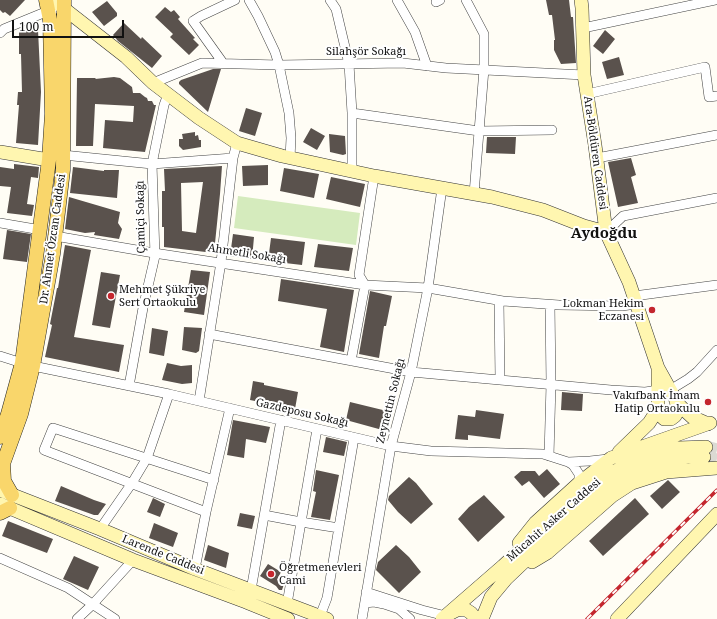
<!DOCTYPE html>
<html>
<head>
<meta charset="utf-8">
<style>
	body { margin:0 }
	#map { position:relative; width:717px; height:619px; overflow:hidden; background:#fffdf5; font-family:"Noto Serif",serif }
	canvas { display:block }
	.scale { position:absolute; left:12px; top:20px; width:112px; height:18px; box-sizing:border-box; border:2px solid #111; border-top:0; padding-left:5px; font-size:12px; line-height:14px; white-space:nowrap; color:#111; -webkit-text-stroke:3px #fff; paint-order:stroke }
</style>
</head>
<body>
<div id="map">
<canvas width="717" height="619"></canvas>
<div class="scale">100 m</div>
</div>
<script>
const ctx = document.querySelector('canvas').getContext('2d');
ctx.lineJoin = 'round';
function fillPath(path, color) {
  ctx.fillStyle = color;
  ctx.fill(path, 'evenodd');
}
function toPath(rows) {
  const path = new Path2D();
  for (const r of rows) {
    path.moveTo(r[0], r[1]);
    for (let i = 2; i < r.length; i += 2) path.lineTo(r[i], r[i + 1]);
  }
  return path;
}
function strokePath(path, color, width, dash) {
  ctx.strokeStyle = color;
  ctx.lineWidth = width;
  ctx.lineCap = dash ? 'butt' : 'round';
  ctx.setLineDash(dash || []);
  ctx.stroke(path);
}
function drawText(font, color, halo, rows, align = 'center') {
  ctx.font = font + ' "Noto Serif",serif';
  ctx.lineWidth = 4;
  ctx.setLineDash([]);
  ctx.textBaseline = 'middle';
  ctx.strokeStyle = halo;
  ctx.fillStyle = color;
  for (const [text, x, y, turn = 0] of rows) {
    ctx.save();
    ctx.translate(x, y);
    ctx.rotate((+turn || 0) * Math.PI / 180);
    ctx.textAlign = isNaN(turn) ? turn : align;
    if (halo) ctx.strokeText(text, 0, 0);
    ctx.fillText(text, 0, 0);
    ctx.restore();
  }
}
fillPath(toPath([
	[238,196,360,213,356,245,234,228]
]), '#d5ebbd');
fillPath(toPath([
	[0,0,25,0,10,16,5,12,3,13,0,10],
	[546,0,569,0,571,17,573,17,576,63,561,64,554,50,554,40,555,40,552,15,549,15],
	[107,1,117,13,117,16,104,26,92,12],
	[165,7,171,12,174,10,180,17,178,19,195,38,193,39,199,45,189,55,170,37,173,34,155,17],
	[124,23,141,39,142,37,162,56,152,68,118,41,113,35],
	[25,29,38,30,41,92,38,145,16,143,19,105,17,105,18,92,22,92,21,54,19,54,19,31,25,31],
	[605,30,615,39,603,54,593,46],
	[619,57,624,75,607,79,602,62],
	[213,69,221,69,208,112,179,84,179,82,181,80],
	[114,77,120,78,132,87,133,93,140,93,145,97,147,98,148,101,152,101,154,105,156,105,145,152,103,148,105,120,133,122,134,106,95,104,93,146,76,146,77,78,96,78,95,79],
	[246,108,262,113,255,136,239,131],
	[311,128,325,136,317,150,303,142],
	[195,132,195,136,198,135,199,140,201,140,201,147,183,150,179,146,179,139,183,139,182,134],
	[329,134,345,136,346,154,343,155,330,152],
	[487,137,516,137,515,154,486,153],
	[631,158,636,175,631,177,638,203,618,207,608,162],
	[14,164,39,167,38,178,31,177,27,204,34,205,32,216,7,213,11,187,0,186,0,167,14,169],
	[268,165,268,185,243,186,242,166],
	[222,166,220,194,214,253,164,247,164,227,162,227,162,191,165,191,164,169],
	[203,182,196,233,182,231,181,183],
	[73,167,104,171,104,170,119,170,117,198,70,193],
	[284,168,319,174,314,198,280,191],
	[331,177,365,184,360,207,326,199],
	[69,197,120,212,118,223,122,229,119,239,94,235,95,232,85,233,65,229],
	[7,230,31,234,27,262,3,259],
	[233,234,254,237,252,259,230,256],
	[271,238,305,242,302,265,268,261],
	[318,244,353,248,349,271,314,267],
	[65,245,91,250,74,337,124,345,119,372,45,357,52,325,50,324,57,288,58,288],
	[191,270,210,272,204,315,184,312],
	[101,272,120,275,110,328,92,325],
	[281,279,354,290,344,352,320,347,327,309,278,301],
	[370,291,392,296,386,326,384,326,379,358,359,354],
	[184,327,202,328,199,351,196,353,182,350],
	[152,328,168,331,164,356,149,353],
	[167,363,181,366,192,365,192,383,182,384,162,380],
	[253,381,264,383,264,385,298,392,295,409,250,400],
	[562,392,583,394,582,411,561,410],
	[350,402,391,412,386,431,346,420],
	[476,410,504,414,500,439,468,435,468,440,455,439,458,415,475,417],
	[233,420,270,427,266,443,246,439,244,458,227,455],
	[326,437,347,442,344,456,323,452],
	[547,469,560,484,544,498,529,481,522,486,514,477,521,471,535,471,539,476],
	[316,470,339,475,330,520,311,517,316,492,313,491],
	[409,477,416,483,433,504,411,524,398,512,388,500,389,496],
	[668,480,680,492,662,509,650,496],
	[61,486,94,500,106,504,98,515,94,515,55,501],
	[484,495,505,517,478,542,458,519,469,507],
	[153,498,165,504,160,517,147,512],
	[635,498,649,514,603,556,589,541],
	[240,513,255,516,252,529,237,526],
	[8,521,53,539,47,553,2,536],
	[154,523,178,533,173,547,149,538],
	[208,545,229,553,226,568,204,560],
	[396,545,409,557,421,572,399,593,376,570,378,562],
	[74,556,99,567,88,590,63,579],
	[268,564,281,572,277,580,284,584,282,590,279,590,276,586,260,576]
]), '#5a524d');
strokePath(toPath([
	[706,447,717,450],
	[704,457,717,460]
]), '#dbdad3', 13, [13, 6]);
const street = toPath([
	[249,0,258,16,275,52,279,65,289,113,291,138,290,158],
	[330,0,336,9,349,64,352,113,352,172],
	[397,0,415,32,427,66],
	[466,0,484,34,484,69,474,194],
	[436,2,440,0],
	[583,28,715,0],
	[0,33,4,29,48,11,52,12],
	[223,63,193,21,201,16,235,0],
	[153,83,202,63,279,65,403,63,446,68,584,75],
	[587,94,705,67,709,97,717,96],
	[352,113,479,131,552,130],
	[63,155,152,164,233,158],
	[597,158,717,135],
	[0,223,41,230],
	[606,232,623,216,717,198],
	[55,236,154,253,365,285,428,288,503,301,559,305,622,306,636,304],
	[634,296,717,285],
	[499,301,500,379],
	[209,334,411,372,611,390,645,392,659,390],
	[0,356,22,363],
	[351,361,365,285,359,275,374,176],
	[33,366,169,394,391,446,431,451,543,454,568,462,573,465,579,474,579,483],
	[129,386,143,308,155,256,152,164,164,105,168,94],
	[670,390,688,379,697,372,717,350],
	[199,401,221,262,233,158,237,143],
	[549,456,551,384,550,305],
	[568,462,590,461,608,459],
	[206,512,44,450,53,428,214,480],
	[264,515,301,522,339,528],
	[100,529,132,483,147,458,169,394],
	[0,558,68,588,115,619],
	[195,569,206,512,230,408],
	[251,590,281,420],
	[366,592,422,610,446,616],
	[365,603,374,602,384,604,399,609,410,619],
	[287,604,317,429],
	[320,616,327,598,354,438],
	[77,619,92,605,133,560],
	[362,619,391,446,411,372,428,288,442,188]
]);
const secondary = toPath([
	[53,0,126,57,153,83,199,118,237,143,282,156,374,176,492,197,543,210,584,226,606,232],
	[581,0,582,8,584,75,595,145,606,232,629,282,658,368,673,395,680,406,692,417,708,424],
	[0,152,49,160],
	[658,409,660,415,664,419,671,419,675,416,678,411,676,400],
	[619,452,649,423,658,409,658,370],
	[0,490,100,529,195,569,327,619],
	[0,504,133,560,246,602,288,619],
	[519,543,535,523,579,483,611,458,710,423],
	[532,562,547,553,612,496,632,483,666,472,717,468],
	[449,614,457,610,465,609,471,613,476,619],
	[442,619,503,566,584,492,607,475,633,462,658,453,678,448,706,447],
	[482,619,491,597,506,579,586,503,605,487,628,474,660,462,687,457,704,457],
	[617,619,717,514]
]);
const primary = toPath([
	[0,437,8,414,22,363,49,160,52,114,50,20,46,0],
	[3,463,4,481,12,495],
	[0,472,21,414,33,366,53,254,63,170,64,0],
	[0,513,10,508]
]);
strokePath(street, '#444', 10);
strokePath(secondary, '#333', 14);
strokePath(primary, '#222', 15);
strokePath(street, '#fff', 9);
strokePath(secondary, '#fff6b0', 13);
strokePath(primary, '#f9d66b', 14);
const rail = toPath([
	[587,619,717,490]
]);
strokePath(rail, '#c4262e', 3.5);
strokePath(rail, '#fff', 2, [6]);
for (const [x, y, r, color] of [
	[111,296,4,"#c4262e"],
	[652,310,4,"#c4262e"],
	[708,402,4,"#c4262e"],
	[271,574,4,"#c4262e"]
]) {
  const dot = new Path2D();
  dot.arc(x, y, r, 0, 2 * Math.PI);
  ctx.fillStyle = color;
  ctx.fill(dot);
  strokePath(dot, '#fff', 1.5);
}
drawText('11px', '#111', '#fff', [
	["Silahşör Sokağı",366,52],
	["Ara-Böldüren Caddesi",595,153,82],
	["Çamiçi Sokağı",141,217,-91],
	["Dr. Ahmet Özcan Caddesi",53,239,-82],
	["Ahmetli Sokağı",247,254,9],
	["Zeynettin Sokağı",391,401,-76],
	["Gazdeposu Sokağı",302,413,13],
	["Mücahit Asker Caddesi",554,520,-41],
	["Larende Caddesi",163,555,22]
]);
drawText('11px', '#111', '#fff', [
	["Mehmet Şükriye",119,290],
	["Sert Ortaokulu",119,303],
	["Lokman Hekim",644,304,"right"],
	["Eczanesi",644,317,"right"],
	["Vakıfbank İmam",700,396,"right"],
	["Hatip Ortaokulu",700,409,"right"],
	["Öğretmenevleri",279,568],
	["Cami",279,581]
], 'left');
drawText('bold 15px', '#111', '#fff', [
	["Aydoğdu",604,234]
]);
</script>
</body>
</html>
